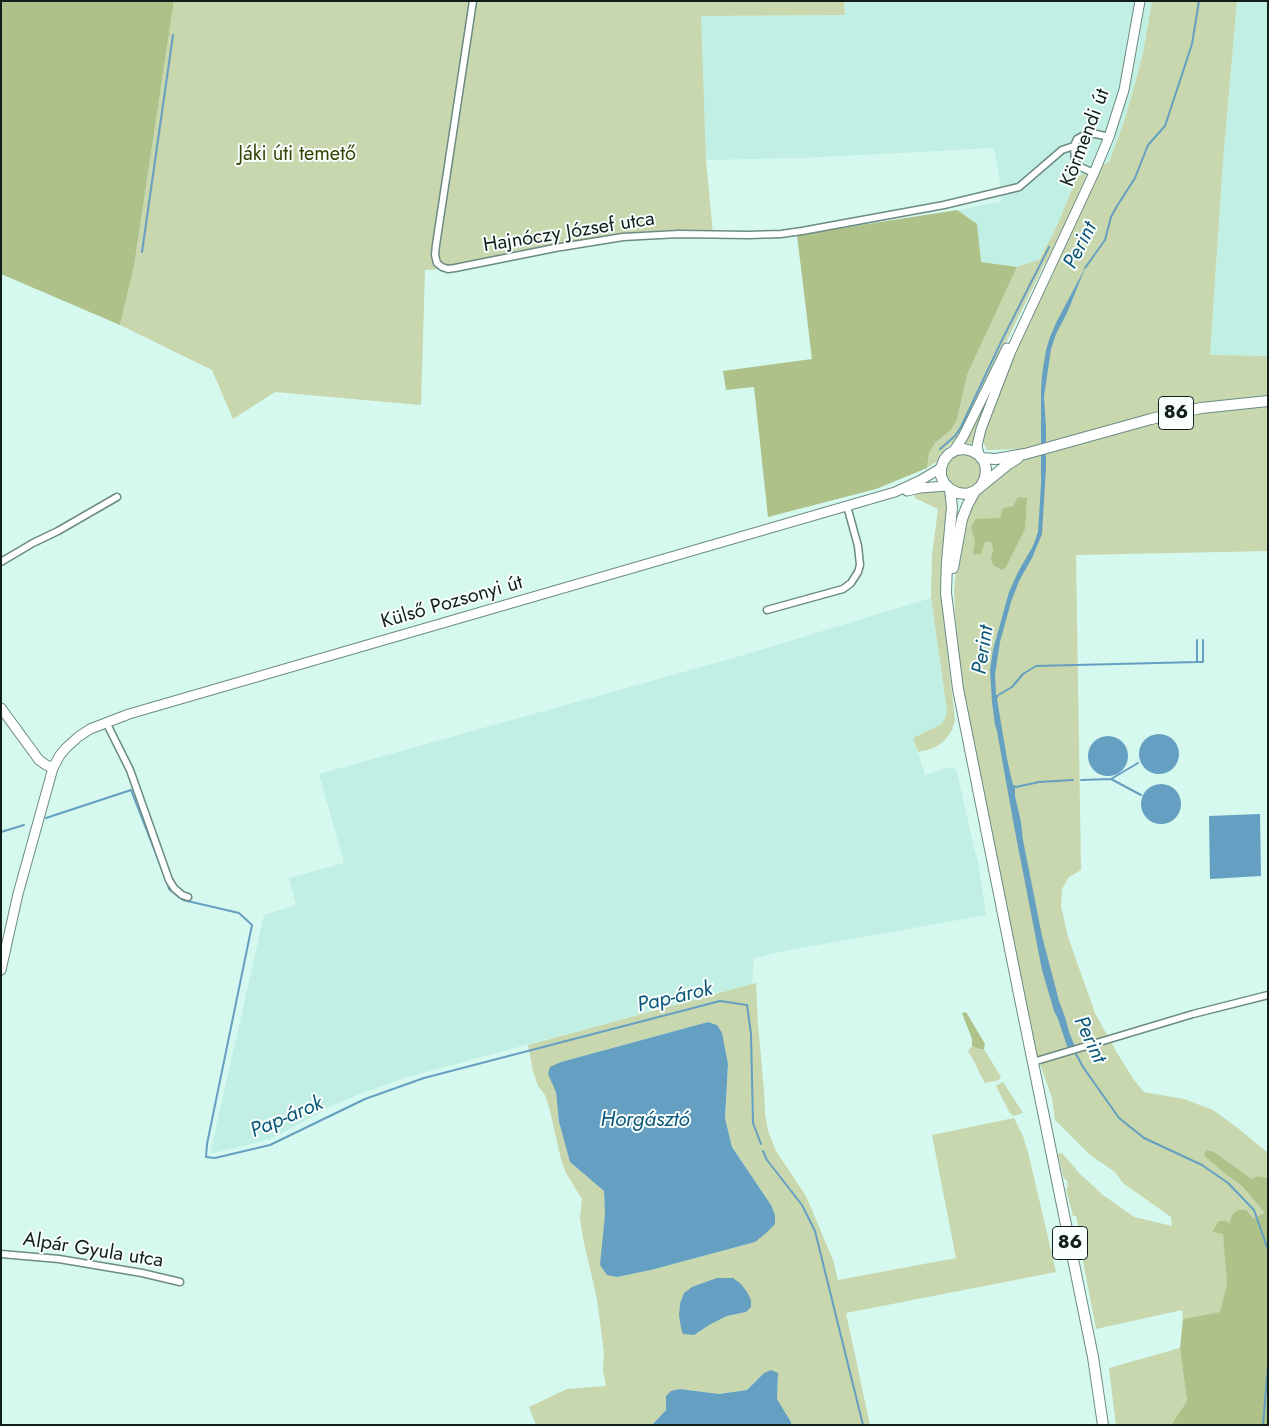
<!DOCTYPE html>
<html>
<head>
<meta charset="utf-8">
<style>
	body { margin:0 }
	#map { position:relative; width:1269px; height:1426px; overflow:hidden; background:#d5f8ef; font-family:Jost,sans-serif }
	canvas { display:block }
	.frame { position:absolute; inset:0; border:2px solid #111e1b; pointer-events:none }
</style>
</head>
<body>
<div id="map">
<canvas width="1269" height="1426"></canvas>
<div class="frame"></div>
</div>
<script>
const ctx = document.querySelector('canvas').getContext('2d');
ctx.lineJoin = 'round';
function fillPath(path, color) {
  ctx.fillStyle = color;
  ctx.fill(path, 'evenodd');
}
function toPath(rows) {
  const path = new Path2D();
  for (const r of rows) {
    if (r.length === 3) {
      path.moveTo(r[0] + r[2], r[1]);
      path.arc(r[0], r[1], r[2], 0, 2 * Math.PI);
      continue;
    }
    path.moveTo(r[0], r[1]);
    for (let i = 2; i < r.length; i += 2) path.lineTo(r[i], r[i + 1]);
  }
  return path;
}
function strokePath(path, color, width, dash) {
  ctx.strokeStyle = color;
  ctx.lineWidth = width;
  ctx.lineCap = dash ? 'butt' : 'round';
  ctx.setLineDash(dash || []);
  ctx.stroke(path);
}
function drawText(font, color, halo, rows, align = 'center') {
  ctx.font = font + ' Jost,sans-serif';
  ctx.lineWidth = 4;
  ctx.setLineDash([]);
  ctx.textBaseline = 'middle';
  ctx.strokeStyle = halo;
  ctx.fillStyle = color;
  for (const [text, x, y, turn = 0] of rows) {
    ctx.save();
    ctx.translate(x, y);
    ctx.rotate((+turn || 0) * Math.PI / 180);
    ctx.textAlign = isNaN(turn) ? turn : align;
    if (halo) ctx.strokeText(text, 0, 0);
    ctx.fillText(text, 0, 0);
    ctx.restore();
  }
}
fillPath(toPath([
	[844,1,1152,1,1143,53,1134,87,1124,122,1109,163,1077,177,1056,228,1038,261,1017,267,981,262,977,224,957,210,1001,202,1000,182,994,148,803,158,706,160,700,16,845,15],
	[1237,1,1268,1,1268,356,1210,355,1223,161],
	[931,598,947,713,942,724,913,738,925,775,950,767,955,769,957,772,975,852,978,860,986,915,790,950,754,958,752,984,404,1078,357,1095,330,1107,271,1139,210,1154,264,915,296,905,289,878,344,863,319,774,737,657]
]), '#c2efe4');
fillPath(toPath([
	[174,1,844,1,845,15,701,16,706,160,713,234,648,235,455,268,425,270,421,405,275,392,233,419,212,370,120,325,134,266],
	[1152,1,1237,1,1223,161,1210,355,1268,356,1268,551,1076,555,1081,870,1069,877,1062,889,1061,906,1068,937,1095,1013,1117,1053,1134,1080,1144,1092,1184,1099,1213,1110,1239,1129,1268,1153,1268,1178,1258,1176,1252,1179,1214,1152,1204,1156,1228,1176,1243,1187,1266,1213,1252,1218,1230,1224,1212,1232,1223,1233,1225,1249,1227,1284,1221,1312,1183,1319,1182,1310,1096,1329,1077,1230,1079,1229,1076,1216,1073,1216,1066,1189,1068,1187,1067,1180,1064,1179,1063,1175,1058,1154,1062,1153,1080,1174,1103,1195,1134,1217,1172,1226,1171,1217,1123,1183,1115,1172,1090,1155,1055,1120,1052,1098,1033,1044,967,711,962,681,955,614,954,590,958,550,969,505,1024,449,987,450,983,442,988,419,1005,373,1059,261,1045,263,959,438,946,448,939,460,927,468,929,453,935,443,951,430,957,420,967,375,1017,267,1039,260,1056,228,1077,177,1109,162,1124,122,1134,87,1143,53],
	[1013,506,991,559,993,549,991,542,985,542,974,554,975,540],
	[990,390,992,391,973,444,964,443],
	[965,453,976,458,982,468,979,483,967,491,954,489,945,476,946,463,953,456],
	[944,489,948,494,942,604,955,720,952,730,945,740,939,745,931,749,918,752,913,738,942,724,946,716,947,711,931,598,932,555,938,509,915,498,914,490],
	[756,983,758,1025,764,1090,765,1113,768,1131,776,1151,806,1196,833,1260,838,1280,956,1258,932,1135,1014,1118,1023,1136,1029,1156,1056,1272,846,1313,870,1425,791,1425,791,1422,777,1399,778,1373,764,1373,747,1390,719,1394,680,1389,666,1396,666,1410,652,1425,536,1425,529,1407,567,1389,606,1386,603,1370,604,1353,597,1299,583,1238,580,1218,582,1199,566,1173,561,1159,550,1111,545,1095,538,1086,533,1071,528,1045],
	[708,1022,717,1025,728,1064,725,1118,732,1147,771,1205,755,1242,651,1270,617,1277,605,1214,604,1191,570,1162,559,1122,556,1092,561,1062],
	[747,1292,746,1312,727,1316,709,1325,694,1335],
	[972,1046,979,1049,984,1049,1001,1077,999,1080,985,1083,980,1074,975,1063,968,1051],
	[1003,1082,1012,1096,1023,1113,1014,1116,1010,1113,996,1086],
	[1180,1348,1187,1401,1171,1425,1116,1425,1109,1368]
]), '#c8d7ad');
fillPath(toPath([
	[1,1,174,1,134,266,120,325,1,274],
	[957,210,977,224,981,262,1017,267,967,375,957,420,951,430,935,443,929,453,927,468,876,489,768,517,754,387,726,390,723,371,812,359,797,235],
	[1018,497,1027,498,1025,529,1006,567,1002,570,993,565,991,559,993,549,991,542,985,542,981,554,973,554,975,540,971,527,976,519,1000,518,1003,508,1013,506],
	[966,1012,985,1044,984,1049,979,1049,972,1046,972,1039,962,1013],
	[1206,1150,1214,1152,1252,1179,1258,1176,1268,1178,1268,1425,1171,1425,1187,1401,1180,1348,1183,1319,1220,1312,1227,1284,1223,1234,1212,1232,1219,1221,1226,1221,1230,1224,1232,1215,1238,1210,1246,1210,1253,1218,1265,1213,1243,1187,1228,1176,1204,1156]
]), '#aec189');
fillPath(toPath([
	[1086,266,1067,313,1056,334,1051,349,1044,397,1046,428,1046,467,1042,534,1032,558,1019,581,1011,602,1000,642,995,674,996,695,1000,694,997,699,1007,759,1013,785,1017,786,1015,788,1015,796,1021,822,1023,840,1042,936,1059,1001,1065,1017,1069,1032,1077,1052,1071,1053,1067,1046,1058,1019,1054,1011,1042,970,1014,826,997,731,995,725,992,702,990,670,993,650,1009,592,1018,572,1033,546,1038,532,1041,485,1041,390,1042,375,1046,350,1050,337,1056,323],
	[1159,754,20],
	[1108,756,20],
	[1161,804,20],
	[1260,814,1261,876,1210,879,1209,816],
	[708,1022,717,1025,722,1033,728,1064,725,1118,732,1147,771,1205,775,1215,775,1224,765,1234,755,1242,651,1270,617,1277,607,1275,600,1265,605,1214,604,1191,570,1162,559,1122,556,1092,548,1074,550,1067,561,1062],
	[717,1278,733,1278,741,1284,747,1292,751,1300,751,1307,746,1312,727,1316,709,1325,694,1335,683,1334,681,1328,679,1315,680,1304,684,1293,692,1287],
	[771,1370,778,1373,777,1399,791,1422,791,1425,652,1425,666,1410,666,1396,671,1391,680,1389,719,1394,747,1390,764,1373]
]), '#659fc1');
strokePath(toPath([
	[142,252,173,35],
	[1085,268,1105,240,1111,217,1117,206,1135,178,1148,145,1165,126,1192,44,1199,1],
	[940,449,955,436,961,427,1001,342,1049,247],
	[1198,662,1203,662,1203,640],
	[1000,694,1012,687,1023,674,1036,666,1197,662,1197,640],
	[1111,779,1138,763],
	[1081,780,1111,779,1141,795],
	[1016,787,1039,782,1073,780],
	[46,818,131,790,163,872],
	[1,832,24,825],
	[167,881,169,889,183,900,239,913,252,925,207,1144,206,1157,215,1158,270,1145,365,1099,424,1078,720,1001,747,1005,751,1034,753,1123,761,1144],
	[1075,1052,1083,1067,1119,1118,1144,1138,1202,1165,1228,1183,1254,1210,1268,1250],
	[763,1151,767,1160,802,1205,815,1231,863,1425],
	[1263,1425,1268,1366]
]), '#659fc1', 2);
const street = toPath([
	[473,1,436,245,435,255,437,263,442,267,448,269,455,268,555,248,623,237,679,234,748,235,781,234,802,231,944,205,1019,187,1062,150,1074,146],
	[1094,173,1078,166,1075,161,1074,146,1077,139,1086,134,1096,134,1109,137],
	[1,562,33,543,58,531,117,497],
	[767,610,843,589,851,583,858,572,860,565,858,546,847,506],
	[106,722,130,770,169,880,174,888,182,895,188,897],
	[1033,1062,1193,1014,1268,995],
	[1,1254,59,1259,142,1273,180,1282]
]);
const secondary = toPath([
	[953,452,963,437,1007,348],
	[979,455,977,446,981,429,1011,351,1094,173,1109,137,1124,90,1140,1],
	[907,491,920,488,947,486],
	[1,708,39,760,46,765,53,768],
	[1,970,18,894,53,768,60,755,66,748,78,737,90,729,129,714,895,492,921,480,941,468]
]);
const primary = toPath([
	[981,458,996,459,1025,454,1151,419,1178,413,1201,408,1268,401],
	[950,489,952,507,947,561,946,593,958,689,1019,994,1093,1357,1103,1425],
	[975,491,967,494,958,493,950,489,944,483,941,476,941,468,944,460,949,454,956,450,964,449,972,451,979,455,984,461,986,469,985,478,982,484],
	[953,568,962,519,967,506,975,491,1007,465,1018,458]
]);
strokePath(street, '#6b8b84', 9);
strokePath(secondary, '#6b8b84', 11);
strokePath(primary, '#6b8b84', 12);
strokePath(street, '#fff', 6);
strokePath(secondary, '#fff', 9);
strokePath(primary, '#fff', 10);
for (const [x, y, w] of [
	[1176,413,35],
	[1070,1243,35]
]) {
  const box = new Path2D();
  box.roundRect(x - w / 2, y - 16.5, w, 33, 4);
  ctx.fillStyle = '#f7fefc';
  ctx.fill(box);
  strokePath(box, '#111e1b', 1);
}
drawText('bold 19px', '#111e1b', null, [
	["86",1176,413],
	["86",1070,1243]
]);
drawText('20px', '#111e1b', '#f7fefc', [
	["Körmendi út",1086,138,-69],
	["Hajnóczy József utca",569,233,-9],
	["Külső Pozsonyi út",452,603,-16],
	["Alpár Gyula utca",93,1251,9]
]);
drawText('20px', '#344401', '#f7fefc', [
	["Jáki úti temető",297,155]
]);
drawText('italic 21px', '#0c5679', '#f7fefc', [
	["Perint",1081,246,-63],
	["Perint",984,650,-81],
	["Pap-árok",675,998,-13],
	["Perint",1089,1040,65],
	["Pap-árok",287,1118,-23],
	["Horgásztó",645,1121]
]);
</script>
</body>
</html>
